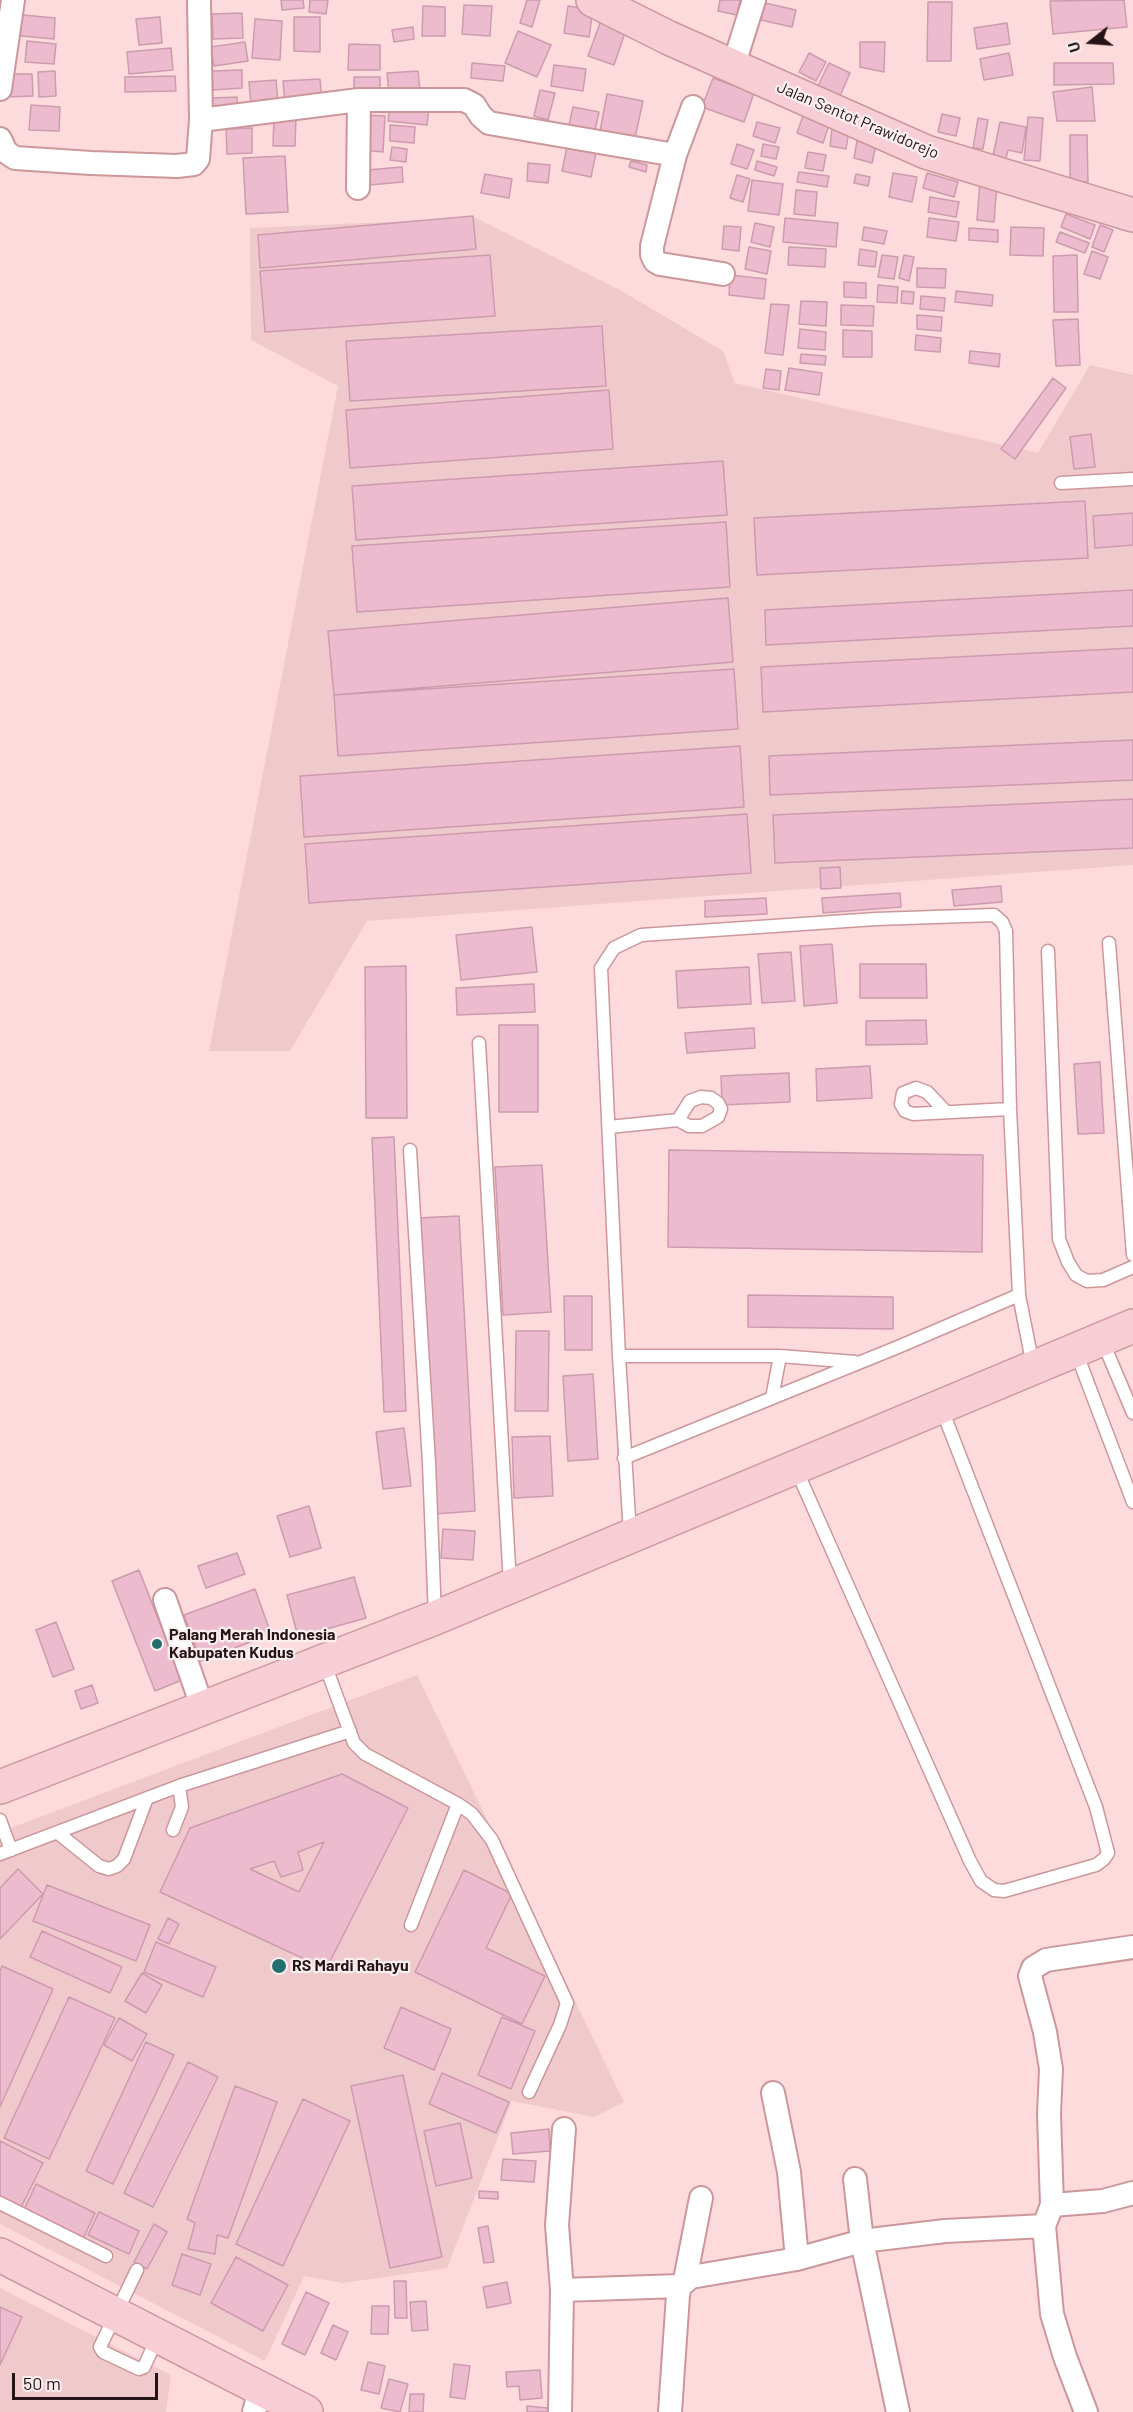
<!DOCTYPE html>
<html>
<head>
<meta charset="utf-8">
<style>
	body { margin:0 }
	#map { position:relative; width:1133px; height:2412px; overflow:hidden; background:#fddbdd; font-family:Barlow,sans-serif }
	canvas { display:block }
	.north { position:absolute; left:1061px; top:12px; width:60px; height:60px; -webkit-text-stroke:4px #faefef; paint-order:stroke; rotate:253deg; font-size:16px; font-weight:700; line-height:24px; text-align:center; color:#261315 }
	.north::after { content:''; display:block; margin:auto; width:21px; height:27px; background:#261315; clip-path:polygon(50% 0,100% 100%,50% 72%,0 100%) }
	.scale { position:absolute; left:12px; top:2373px; width:146px; height:27px; box-sizing:border-box; border:3px solid #261315; border-top:0; padding-left:8px; font-size:18px; line-height:21px; white-space:nowrap; color:#261315; -webkit-text-stroke:4px #faefef; paint-order:stroke }
</style>
</head>
<body>
<div id="map">
<canvas width="1133" height="2412"></canvas>
<div class="north">U</div>
<div class="scale">50 m</div>
</div>
<script>
const ctx = document.querySelector('canvas').getContext('2d');
ctx.lineJoin = 'round';
function fillPath(path, color) {
  ctx.fillStyle = color;
  ctx.fill(path, 'evenodd');
}
function toPath(rows) {
  const path = new Path2D();
  for (const r of rows) {
    path.moveTo(r[0], r[1]);
    for (let i = 2; i < r.length; i += 2) path.lineTo(r[i], r[i + 1]);
  }
  return path;
}
function strokePath(path, color, width, dash) {
  ctx.strokeStyle = color;
  ctx.lineWidth = width;
  ctx.lineCap = dash ? 'butt' : 'round';
  ctx.setLineDash(dash || []);
  ctx.stroke(path);
}
function drawText(font, color, halo, rows, align = 'center') {
  ctx.font = font + ' Barlow,sans-serif';
  ctx.lineWidth = 4.5;
  ctx.setLineDash([]);
  ctx.textBaseline = 'middle';
  ctx.strokeStyle = halo;
  ctx.fillStyle = color;
  for (const [text, x, y, turn = 0] of rows) {
    ctx.save();
    ctx.translate(x, y);
    ctx.rotate((+turn || 0) * Math.PI / 180);
    ctx.textAlign = isNaN(turn) ? turn : align;
    if (halo) ctx.strokeText(text, 0, 0);
    ctx.fillText(text, 0, 0);
    ctx.restore();
  }
}
fillPath(toPath([
	[476,218,620,290,723,351,735,383,1038,453,1090,365,1133,375,1133,865,367,921,290,1051,209,1051,338,386,251,340,250,228],
	[417,1675,624,2102,594,2117,512,2101,447,2268,343,2283,304,2276,265,2361,0,2224,0,1832],
	[0,2288,171,2375,166,2412,0,2412]
]), '#f0c9cc');
const building = toPath([
	[281,0,303,0,304,8,282,10,281,0],
	[310,0,328,0,326,14,309,12,310,0],
	[527,0,540,0,532,27,520,23,527,0],
	[720,0,740,0,737,15,718,11,720,0],
	[1124,0,1127,27,1053,34,1050,1,1124,0],
	[928,2,952,2,951,61,927,61,928,2],
	[765,3,796,10,792,27,761,20,765,3],
	[464,5,492,6,490,36,462,34,464,5],
	[423,6,445,7,445,36,422,36,423,6],
	[568,6,593,10,589,37,564,33,568,6],
	[242,13,243,38,213,39,212,14,242,13],
	[13,14,55,18,54,39,11,35,13,14],
	[603,15,628,24,614,65,588,56,603,15],
	[160,17,162,43,139,45,136,19,160,17],
	[294,17,320,17,320,52,294,51,294,17],
	[255,19,282,21,280,60,252,58,255,19],
	[1007,23,1010,44,977,49,974,28,1007,23],
	[413,27,414,39,394,42,392,30,413,27],
	[518,31,551,45,537,77,505,63,518,31],
	[27,41,56,44,54,64,25,62,27,41],
	[245,42,248,61,214,66,211,47,245,42],
	[860,42,885,42,884,72,860,67,860,42],
	[349,44,380,45,380,70,348,70,349,44],
	[171,48,173,70,129,74,127,52,171,48],
	[809,53,826,62,816,81,799,72,809,53],
	[1009,53,1013,75,984,80,980,59,1009,53],
	[472,63,505,66,503,81,471,78,472,63],
	[829,63,850,73,840,96,818,86,829,63],
	[1054,63,1113,63,1114,84,1054,85,1054,63],
	[554,65,586,69,583,91,551,86,554,65],
	[242,70,242,88,213,90,212,71,242,70],
	[55,71,56,96,39,97,38,72,55,71],
	[418,71,420,91,389,93,387,73,418,71],
	[3,74,32,74,33,96,4,97,3,74],
	[175,76,176,91,125,92,125,77,175,76],
	[354,77,380,77,380,96,354,96,354,77],
	[713,78,754,93,744,122,702,107,713,78],
	[320,79,322,103,285,105,283,81,320,79],
	[276,80,278,102,251,104,249,82,276,80],
	[1092,87,1095,121,1057,121,1053,92,1092,87],
	[540,90,555,93,548,120,534,116,540,90],
	[607,94,643,101,635,138,600,131,607,94],
	[237,97,238,109,213,111,212,98,237,97],
	[390,102,429,107,427,125,388,121,390,102],
	[31,105,60,107,59,131,29,130,31,105],
	[573,107,599,112,595,130,569,125,573,107],
	[942,114,960,118,956,136,938,132,942,114],
	[365,115,385,116,383,152,363,150,365,115],
	[803,116,829,125,823,143,797,133,803,116],
	[274,117,296,117,295,146,273,146,274,117],
	[1028,117,1043,118,1040,161,1024,160,1028,117],
	[978,118,988,120,983,149,973,148,978,118],
	[757,122,780,128,775,143,753,136,757,122],
	[1000,122,1026,127,1022,153,1008,150,1006,159,993,156,1000,122],
	[390,125,415,127,414,143,390,141,390,125],
	[252,128,252,153,227,154,226,129,252,128],
	[832,128,849,131,846,149,830,146,832,128],
	[1070,135,1087,135,1088,182,1070,182,1070,135],
	[857,141,876,145,872,163,854,158,857,141],
	[737,144,754,150,747,169,731,164,737,144],
	[763,144,779,147,776,159,761,156,763,144],
	[392,147,407,149,406,162,390,160,392,147],
	[567,147,596,153,591,177,562,171,567,147],
	[808,152,826,155,823,171,805,168,808,152],
	[285,156,288,212,246,214,243,158,285,156],
	[631,161,647,165,646,172,629,167,631,161],
	[757,161,777,167,774,176,755,170,757,161],
	[528,163,550,165,548,183,527,181,528,163],
	[402,167,403,182,369,185,367,170,402,167],
	[799,172,829,176,827,187,797,182,799,172],
	[893,173,917,177,912,202,889,197,893,173],
	[927,173,958,182,954,197,923,188,927,173],
	[485,174,512,179,509,198,481,193,485,174],
	[856,174,870,177,868,186,854,183,856,174],
	[737,175,750,179,743,202,730,198,737,175],
	[752,180,783,184,779,215,748,211,752,180],
	[980,182,997,183,994,222,977,220,980,182],
	[796,190,817,192,815,216,794,214,796,190],
	[930,197,959,202,956,217,928,212,930,197],
	[1066,214,1095,225,1090,239,1061,227,1066,214],
	[473,216,476,249,260,268,258,235,473,216],
	[785,218,838,223,836,247,783,242,785,218],
	[929,218,959,222,956,241,927,237,929,218],
	[755,223,774,227,770,247,751,242,755,223],
	[1100,225,1113,230,1104,252,1092,247,1100,225],
	[724,226,741,227,739,251,722,249,724,226],
	[864,227,887,231,884,244,862,240,864,227],
	[1011,227,1044,228,1043,256,1010,255,1011,227],
	[969,228,998,230,998,242,969,240,969,228],
	[1060,232,1089,243,1085,253,1056,242,1060,232],
	[749,247,771,251,767,274,745,269,749,247],
	[789,247,826,249,825,267,788,265,789,247],
	[860,249,877,252,875,267,858,265,860,249],
	[1092,251,1108,257,1100,279,1084,274,1092,251],
	[490,255,495,316,265,332,260,271,490,255],
	[882,255,898,257,894,279,878,277,882,255],
	[904,255,914,257,909,281,899,278,904,255],
	[1077,255,1078,312,1054,312,1053,256,1077,255],
	[917,268,946,269,945,288,917,287,917,268],
	[730,275,766,279,764,299,729,295,730,275],
	[844,282,866,283,866,298,844,297,844,282],
	[878,285,898,287,897,303,877,302,878,285],
	[902,291,914,292,913,304,901,303,902,291],
	[956,291,993,295,992,306,955,302,956,291],
	[921,296,945,298,944,311,920,309,921,296],
	[801,301,827,302,826,326,799,324,801,301],
	[771,304,789,305,783,355,765,353,771,304],
	[841,305,874,306,873,326,841,325,841,305],
	[917,315,942,317,941,331,917,329,917,315],
	[1078,319,1080,365,1056,366,1053,320,1078,319],
	[602,326,606,386,350,401,346,341,602,326],
	[800,329,826,332,825,350,798,348,800,329],
	[843,330,872,331,872,357,843,357,843,330],
	[916,335,941,338,940,352,915,350,916,335],
	[970,351,1000,354,999,367,969,363,970,351],
	[801,354,826,356,825,365,800,363,801,354],
	[789,368,822,373,819,395,785,390,789,368],
	[766,369,781,371,779,390,763,388,766,369],
	[1053,378,1066,388,1015,459,1001,449,1053,378],
	[609,390,613,449,350,468,346,410,609,390],
	[1091,434,1095,467,1074,469,1070,437,1091,434],
	[723,461,727,515,356,540,352,486,723,461],
	[1085,501,1088,558,757,575,754,518,1085,501],
	[1133,513,1133,545,1095,548,1093,516,1133,513],
	[726,522,730,587,357,612,352,546,726,522],
	[1133,590,1133,626,766,645,765,610,1133,590],
	[728,598,733,662,334,695,328,631,728,598],
	[1133,648,1133,692,763,712,761,667,1133,648],
	[734,669,738,729,338,756,334,695,734,669],
	[1133,740,1133,780,770,795,769,756,1133,740],
	[740,746,744,807,304,837,300,776,740,746],
	[1133,799,1133,848,775,863,773,815,1133,799],
	[747,814,751,873,309,903,305,844,747,814],
	[840,867,841,888,821,889,820,868,840,867],
	[1001,886,1002,902,954,906,952,890,1001,886],
	[900,893,901,907,823,913,822,898,900,893],
	[766,898,767,914,705,917,705,901,766,898],
	[532,927,537,972,461,980,456,935,532,927],
	[832,944,837,1003,804,1006,800,946,832,944],
	[791,952,795,1001,762,1003,758,954,791,952],
	[860,964,926,964,927,998,860,998,860,964],
	[406,966,407,1118,366,1118,365,967,406,966],
	[749,967,751,1004,678,1008,676,971,749,967],
	[534,984,535,1012,457,1015,456,988,534,984],
	[926,1020,927,1044,866,1045,866,1021,926,1020],
	[499,1025,538,1025,538,1112,499,1112,499,1025],
	[754,1028,755,1048,687,1053,685,1033,754,1028],
	[1100,1062,1104,1133,1078,1134,1074,1064,1100,1062],
	[870,1066,872,1098,817,1101,816,1069,870,1066],
	[789,1073,790,1102,722,1105,721,1076,789,1073],
	[394,1137,406,1411,384,1412,372,1138,394,1137],
	[669,1150,983,1155,982,1252,668,1247,669,1150],
	[542,1165,551,1312,503,1315,495,1167,542,1165],
	[459,1216,475,1511,434,1514,417,1218,459,1216],
	[748,1295,893,1297,893,1329,748,1327,748,1295],
	[564,1296,592,1296,592,1350,565,1350,564,1296],
	[516,1331,549,1331,548,1411,515,1411,516,1331],
	[593,1374,598,1459,568,1461,563,1376,593,1374],
	[404,1428,411,1486,383,1489,376,1432,404,1428],
	[550,1436,553,1496,514,1498,512,1437,550,1436],
	[309,1506,321,1548,290,1557,277,1516,309,1506],
	[443,1529,475,1531,473,1560,441,1558,443,1529],
	[237,1553,245,1574,206,1588,198,1566,237,1553],
	[139,1570,182,1680,155,1691,112,1581,139,1570],
	[354,1577,366,1618,298,1637,287,1595,354,1577],
	[255,1589,271,1634,201,1661,184,1615,255,1589],
	[56,1622,74,1669,53,1677,36,1630,56,1622],
	[92,1685,98,1703,81,1709,75,1691,92,1685],
	[342,1774,408,1808,326,1969,160,1892,190,1828,342,1774],
	[324,1842,299,1892,250,1869,274,1861,281,1877,303,1870,298,1852,324,1842],
	[18,1869,43,1894,0,1939,0,1888,18,1869],
	[464,1870,512,1894,486,1948,545,1976,522,2024,415,1972,464,1870],
	[47,1885,150,1925,136,1961,33,1921,47,1885],
	[168,1918,179,1924,169,1944,158,1939,168,1918],
	[42,1931,122,1967,110,1993,30,1957,42,1931],
	[156,1942,216,1967,203,1997,144,1972,156,1942],
	[2,1966,53,1989,0,2107,0,1971,2,1966],
	[142,1973,162,1985,146,2013,125,2001,142,1973],
	[69,1997,115,2018,49,2159,4,2138,69,1997],
	[401,2007,451,2029,434,2070,384,2048,401,2007],
	[502,2017,535,2031,511,2089,478,2075,502,2017],
	[119,2018,147,2034,132,2061,104,2045,119,2018],
	[146,2042,174,2055,113,2184,86,2171,146,2042],
	[188,2062,218,2077,153,2207,124,2193,188,2062],
	[442,2073,509,2102,496,2133,429,2104,442,2073],
	[403,2075,442,2257,390,2268,351,2086,403,2075],
	[235,2086,277,2102,228,2238,217,2235,215,2254,188,2249,195,2223,187,2219,235,2086],
	[303,2099,350,2121,283,2266,236,2244,303,2099],
	[460,2123,472,2178,436,2186,424,2131,460,2123],
	[549,2129,550,2151,513,2154,511,2133,549,2129],
	[0,2141,43,2163,19,2211,0,2201,0,2141],
	[503,2159,536,2161,534,2182,501,2180,503,2159],
	[36,2184,95,2213,82,2241,23,2212,36,2184],
	[479,2191,498,2192,498,2199,479,2198,479,2191],
	[99,2212,139,2231,129,2254,88,2235,99,2212],
	[154,2224,167,2232,147,2269,134,2262,154,2224],
	[488,2226,494,2262,484,2263,478,2228,488,2226],
	[182,2254,211,2264,200,2295,172,2285,182,2254],
	[236,2257,288,2285,263,2331,211,2303,236,2257],
	[394,2281,406,2281,407,2318,395,2318,394,2281],
	[507,2282,511,2303,487,2308,483,2287,507,2282],
	[306,2292,329,2303,305,2355,282,2344,306,2292],
	[426,2301,428,2330,412,2331,410,2302,426,2301],
	[372,2306,389,2306,388,2334,371,2334,372,2306],
	[0,2307,22,2317,0,2365,0,2307],
	[333,2325,348,2332,336,2360,321,2353,333,2325],
	[368,2362,385,2366,379,2394,361,2390,368,2362],
	[454,2364,470,2366,465,2399,450,2397,454,2364],
	[540,2370,542,2398,520,2400,519,2386,507,2387,506,2372,540,2370],
	[389,2379,408,2384,400,2412,381,2408,389,2379],
	[410,2394,424,2394,423,2412,409,2412,410,2394],
	[527,2406,548,2408,547,2412,527,2412,527,2406]
]);
fillPath(building, '#edbbce');
strokePath(building, '#cc9bae', 1.5);
const service = toPath([
	[1061,483,1133,479],
	[1109,943,1133,1255],
	[1048,951,1059,1239,1068,1262,1076,1275,1087,1281,1103,1280,1133,1267],
	[479,1043,510,1584],
	[701,1097,711,1098,718,1103,721,1109,718,1117,702,1126,689,1126,678,1120,690,1101,701,1097],
	[946,1112,927,1092,916,1088,903,1093,901,1104,905,1111,913,1114,1010,1109],
	[609,1127,678,1120],
	[410,1150,429,1463,435,1617],
	[1102,1340,1133,1413],
	[1076,1352,1133,1502],
	[619,1356,780,1356,855,1362],
	[772,1398,780,1356],
	[624,1458,898,1347,1019,1295],
	[796,1469,970,1861,981,1881,994,1890,1004,1891,1096,1865,1104,1859,1108,1853,1096,1807,941,1407],
	[630,1534,619,1356,601,968,614,948,641,935,876,919,994,915,1002,922,1006,931,1010,1109,1019,1295,1033,1366],
	[324,1662,354,1743,365,1754,458,1804,472,1814,492,1840,567,2003,560,2025,529,2092],
	[0,1820,11,1850],
	[173,1830,182,1807,179,1786],
	[58,1833,99,1866,109,1869,117,1866,124,1859,147,1798],
	[0,1854,179,1786,350,1731],
	[411,1925,458,1804],
	[0,2203,106,2256],
	[137,2270,100,2347,103,2352,139,2369,144,2367,158,2336]
]);
const minor = toPath([
	[733,67,754,0],
	[0,89,13,0],
	[693,107,675,155,652,246,652,255,655,261,660,264,723,274],
	[201,120,359,100,464,100,474,105,481,116,489,123,675,155],
	[0,139,6,152,15,158,91,163,177,166,194,164,198,159,201,120,199,0],
	[358,188,359,100],
	[165,1600,203,1709],
	[773,2093,789,2172,797,2259],
	[855,2179,862,2241,898,2412],
	[1052,2205,1103,2201,1133,2193],
	[685,2280,701,2198],
	[562,2290,680,2286],
	[254,2412,261,2387],
	[560,2412,562,2290,557,2225,564,2129],
	[670,2412,678,2295,680,2286,691,2277,797,2259,862,2241,945,2231,1044,2226],
	[1086,2412,1065,2357,1052,2314,1044,2226,1052,2205,1049,2114,1051,2069,1045,2032,1030,1976,1033,1968,1046,1960,1133,1947]
]);
const secondary = toPath([
	[593,0,669,38,926,152,1133,215],
	[0,1787,435,1618,1133,1326],
	[0,2255,306,2412]
]);
strokePath(service, '#cb979b', 15);
strokePath(minor, '#cb979b', 26);
strokePath(secondary, '#cb979b', 36);
strokePath(service, '#fff', 12);
strokePath(minor, '#fff', 22);
strokePath(secondary, '#f7ced5', 33);
for (const [x, y, r, color] of [
	[157,1644,6,"#236f6d"],
	[279,1966,8,"#236f6d"]
]) {
  const dot = new Path2D();
  dot.arc(x, y, r, 0, 2 * Math.PI);
  ctx.fillStyle = color;
  ctx.fill(dot);
  strokePath(dot, '#faefef', 2);
}
drawText('16px', '#261315', '#faefef', [
	["Jalan Sentot Prawidorejo",858,120,23]
]);
drawText('bold 16px', '#261315', '#faefef', [
	["Palang Merah Indonesia",169,1635],
	["Kabupaten Kudus",169,1653],
	["RS Mardi Rahayu",292,1966]
], 'left');
</script>
</body>
</html>
